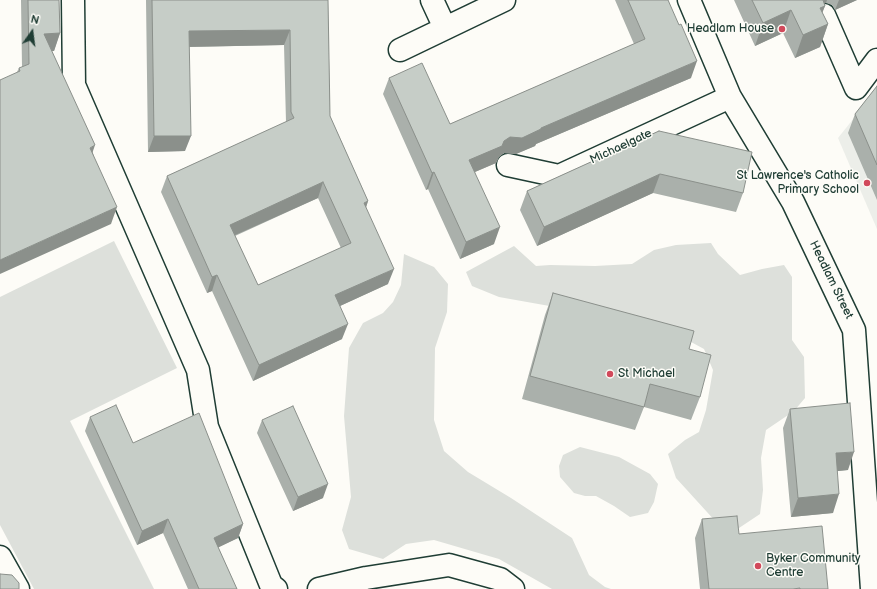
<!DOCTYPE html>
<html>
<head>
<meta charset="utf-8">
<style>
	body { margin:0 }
	#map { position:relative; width:877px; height:589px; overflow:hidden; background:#fdfcf7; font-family:"Balsamiq Sans",sans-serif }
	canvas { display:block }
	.north { position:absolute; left:12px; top:12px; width:40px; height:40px; -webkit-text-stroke:3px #fdfcf7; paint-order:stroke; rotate:14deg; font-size:11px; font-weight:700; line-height:16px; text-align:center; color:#1f3d34 }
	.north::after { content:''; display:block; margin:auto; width:14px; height:18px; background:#1f3d34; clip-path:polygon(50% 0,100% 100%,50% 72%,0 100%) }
</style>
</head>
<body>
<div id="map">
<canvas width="877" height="589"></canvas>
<div class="north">N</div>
</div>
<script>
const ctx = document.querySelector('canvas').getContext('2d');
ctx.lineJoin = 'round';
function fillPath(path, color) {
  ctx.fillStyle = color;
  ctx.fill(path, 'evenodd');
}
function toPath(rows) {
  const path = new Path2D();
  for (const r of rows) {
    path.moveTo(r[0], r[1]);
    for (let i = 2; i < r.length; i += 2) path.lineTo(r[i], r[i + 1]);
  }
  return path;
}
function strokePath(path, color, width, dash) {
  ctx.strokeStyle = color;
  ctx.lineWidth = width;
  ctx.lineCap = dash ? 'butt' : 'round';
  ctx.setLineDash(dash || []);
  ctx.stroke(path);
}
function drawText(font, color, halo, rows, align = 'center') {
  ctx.font = font + ' "Balsamiq Sans",sans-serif';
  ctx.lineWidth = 3;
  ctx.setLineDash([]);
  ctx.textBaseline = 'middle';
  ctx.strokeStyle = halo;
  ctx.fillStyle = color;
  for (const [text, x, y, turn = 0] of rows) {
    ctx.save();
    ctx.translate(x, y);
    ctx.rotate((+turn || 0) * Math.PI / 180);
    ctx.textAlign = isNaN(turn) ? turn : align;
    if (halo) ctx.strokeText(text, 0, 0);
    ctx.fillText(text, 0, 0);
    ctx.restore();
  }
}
fillPath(toPath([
	[877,89,877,229,838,138]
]), '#eceee9');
fillPath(toPath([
	[114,241,177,368,70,421,154,589,34,589,0,525,0,297],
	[711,243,718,254,740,275,762,269,784,265,792,277,792,340,804,357,805,398,794,411,766,430,761,458,763,490,760,514,739,528,717,523,676,478,668,454,685,440,699,432,706,410,713,370,704,349,680,336,572,310,499,297,472,286,466,272,514,246,536,266,550,265,595,266,632,264,654,250,676,245],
	[404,254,434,267,448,284,447,312,435,348,434,420,444,451,468,472,511,498,572,538,589,575,605,587,611,589,552,589,499,559,434,540,406,544,383,559,349,549,342,530,351,497,344,416,349,348,363,323,383,313,393,302,401,285],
	[580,447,619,457,650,474,658,484,654,502,648,513,630,517,614,506,596,496,585,496,574,493,560,477,559,466,563,455]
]), '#dde0db');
const street = toPath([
	[73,0,74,85,198,370,207,427,271,585,276,589],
	[432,0,445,28],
	[689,0,730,97,793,202,854,330,872,589],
	[824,15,856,88,877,60],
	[400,50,504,0],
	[508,165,559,176,730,97],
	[0,557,18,589],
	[319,589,366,578,449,565,500,579,513,589]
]);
strokePath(street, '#1f3d34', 25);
strokePath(street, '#fdfcf7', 22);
fillPath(toPath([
	[21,0,59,0,60,33,54,51,52,51,93,153,111,224,17,72,19,68,22,67],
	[146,0,328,0,330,116,368,201,366,207,388,284,340,306,342,339,253,381,212,291,207,293,161,192,167,176,286,122,284,45,189,47,185,151,148,152],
	[318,198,341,248,258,285,235,236],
	[615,0,668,0,691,78,536,144,535,146,516,154,504,153,499,157,496,163,475,172,494,244,460,259,428,189,426,190,383,94,389,78,450,124,634,44],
	[734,0,857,0,835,10,832,5,826,3,824,3,825,6,822,12,828,24,820,47,795,58,783,33,755,46],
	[877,86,877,200,848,133,855,114],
	[659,131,743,193,736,212,653,193,537,246,520,210,527,191],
	[553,293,700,397,691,420,644,407,635,430,522,399,545,315],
	[790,409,848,470,837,471,833,513,791,517,783,428],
	[90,417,133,443,243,524,238,538,218,547,237,589,188,589,163,533,137,545,85,431],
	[262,420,323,498,293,511,257,433],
	[702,519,739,534,828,589,700,589,695,538]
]), '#aab0ab');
fillPath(toPath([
	[817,0,827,0,826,3,819,4],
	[839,0,857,0,835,10],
	[825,6,816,29,820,8],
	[791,10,783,33,755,46,763,23],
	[828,24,820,47,795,58,803,35],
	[290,30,284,45,183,47,189,31],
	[60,33,54,51,38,51,44,34],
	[697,61,691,78,536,144,535,146,516,154,504,153,499,157,496,163,463,177,469,160,504,141,510,137,541,128],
	[154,136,191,136,185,151,148,152],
	[95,145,89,163,90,148],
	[434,172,428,189,426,190,432,173],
	[660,174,653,193,537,246,544,227],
	[323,182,318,198,224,240,230,225],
	[368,201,363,217,364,203],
	[117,207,111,224,0,274,0,260],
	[500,227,494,244,460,259,466,242],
	[394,269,388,284,329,311,335,295],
	[217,275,212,291,207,293,212,277],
	[348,324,342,339,253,381,259,365],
	[854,452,848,470,829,472,836,453],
	[328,484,323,498,293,511,298,497],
	[839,494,833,513,791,517,798,498],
	[168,519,163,533,137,545,142,531],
	[243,524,238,538,209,552,214,538]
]), '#8b908b');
const building = toPath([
	[28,0,59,0,60,33,44,34,95,145,90,148,117,207,0,260,0,80,20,71,19,68,29,64,28,0],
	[152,0,328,0,330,116,368,201,364,203,394,269,335,295,348,324,259,365,217,275,212,277,167,176,294,118,291,112,290,30,189,31,191,136,154,136,152,0],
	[323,182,351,243,258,285,230,225,323,182],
	[628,0,668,0,679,25,681,24,697,61,541,128,541,129,522,138,510,137,504,141,502,146,469,160,500,227,466,242,434,172,432,173,389,78,422,63,450,124,645,39,628,0],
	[752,0,823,0,825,6,820,8,828,24,803,35,791,10,763,23,752,0],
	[877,86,877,165,855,114,877,86],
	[659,131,752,152,743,193,660,174,544,227,527,191,659,131],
	[553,293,694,331,689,349,711,355,700,397,650,384,644,407,530,376,553,293],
	[850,403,854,452,836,453,839,494,798,498,790,409,850,403],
	[116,405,133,443,199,413,243,524,214,538,237,589,199,589,168,519,142,531,90,417,116,405],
	[293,406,328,484,298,497,262,420,293,406],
	[737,516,739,534,822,526,828,589,800,589,800,588,793,589,709,589,702,519,737,516],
	[0,574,12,575,19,583,19,589,0,589,0,574]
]);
fillPath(building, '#c6cdc7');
strokePath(building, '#8b908b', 1);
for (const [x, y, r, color] of [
	[782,29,4,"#d1495b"],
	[867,183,4,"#d1495b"],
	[610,374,4,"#d1495b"],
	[758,566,4,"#d1495b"]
]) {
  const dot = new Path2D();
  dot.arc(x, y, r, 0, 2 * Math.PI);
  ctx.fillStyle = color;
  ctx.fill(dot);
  strokePath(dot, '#fdfcf7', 1.5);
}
drawText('12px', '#1f3d34', '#fdfcf7', [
	["Headlam House",774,29],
	["St Lawrence's Catholic",859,176],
	["Primary School",859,190],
	["St Michael",618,374,"left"],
	["Byker Community",766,559,"left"],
	["Centre",766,573,"left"]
], 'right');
drawText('12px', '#1f3d34', '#fdfcf7', [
	["Michaelgate",621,147,-25],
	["Headlam Street",831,280,64]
]);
</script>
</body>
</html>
